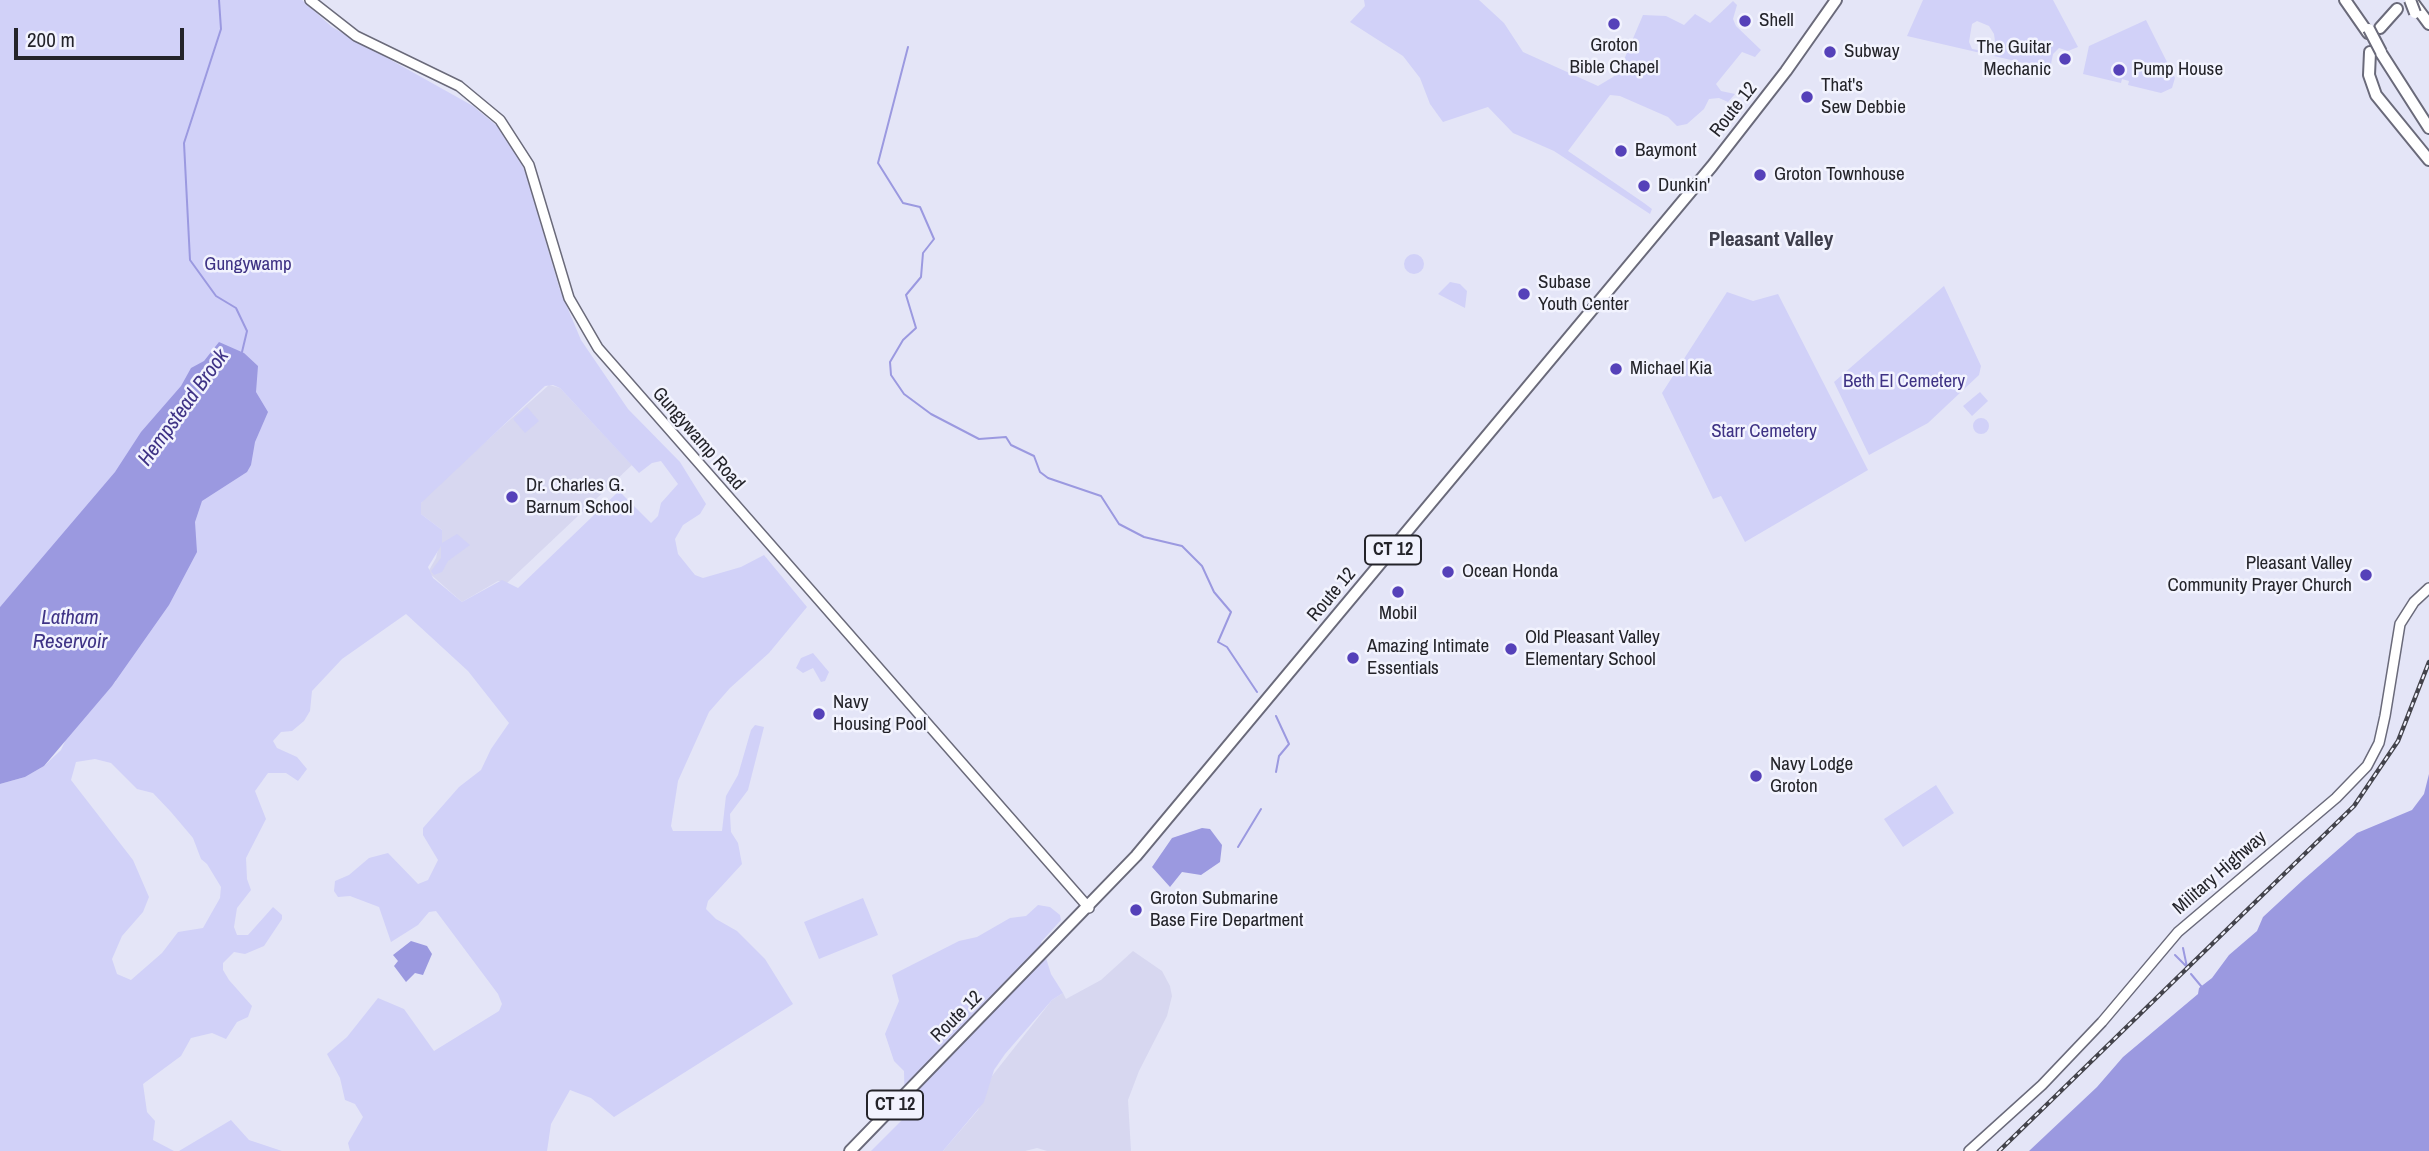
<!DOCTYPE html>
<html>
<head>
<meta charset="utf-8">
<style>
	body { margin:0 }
	#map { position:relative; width:2429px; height:1151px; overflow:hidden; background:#e4e5f7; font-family:"Archivo Narrow",sans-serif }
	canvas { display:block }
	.scale { position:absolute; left:14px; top:28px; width:170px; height:32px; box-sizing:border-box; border:4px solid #24242a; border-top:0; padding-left:9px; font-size:21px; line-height:24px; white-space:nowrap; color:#24242a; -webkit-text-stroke:5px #f2f3fe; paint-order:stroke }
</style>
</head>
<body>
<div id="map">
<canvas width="2429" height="1151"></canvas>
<div class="scale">200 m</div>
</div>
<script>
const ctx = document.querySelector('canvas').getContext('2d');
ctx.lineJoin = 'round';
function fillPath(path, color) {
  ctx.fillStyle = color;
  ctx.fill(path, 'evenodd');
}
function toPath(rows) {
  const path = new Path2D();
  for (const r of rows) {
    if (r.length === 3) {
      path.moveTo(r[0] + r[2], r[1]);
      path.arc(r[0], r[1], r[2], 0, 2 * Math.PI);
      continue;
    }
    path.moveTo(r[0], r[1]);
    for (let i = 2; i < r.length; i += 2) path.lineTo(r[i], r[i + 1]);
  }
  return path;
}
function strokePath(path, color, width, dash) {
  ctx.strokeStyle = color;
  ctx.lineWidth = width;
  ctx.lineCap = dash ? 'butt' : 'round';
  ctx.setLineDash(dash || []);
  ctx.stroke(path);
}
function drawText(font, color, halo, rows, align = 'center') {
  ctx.font = font + ' "Archivo Narrow",sans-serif';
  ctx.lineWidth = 5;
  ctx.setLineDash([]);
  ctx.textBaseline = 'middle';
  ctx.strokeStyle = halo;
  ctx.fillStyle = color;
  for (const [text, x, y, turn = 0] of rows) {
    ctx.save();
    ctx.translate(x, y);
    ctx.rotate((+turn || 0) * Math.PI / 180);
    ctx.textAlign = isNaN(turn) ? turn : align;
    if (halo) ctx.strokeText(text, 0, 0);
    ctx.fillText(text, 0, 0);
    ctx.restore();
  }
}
fillPath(toPath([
	[549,385,560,388,632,465,507,583,498,581,462,602,428,572,436,558,442,530,421,514,421,503,430,491],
	[1133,951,1162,971,1170,986,1172,996,1167,1016,1139,1071,1128,1100,1131,1151,1047,1151,1037,1148,1025,1151,943,1151,978,1110,992,1076,1052,1000,1063,993,1066,999,1101,980]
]), '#d7d7f0');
fillPath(toPath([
	[0,0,302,0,332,27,473,106,497,126,517,154,526,174,560,290,581,340,628,409,680,462,706,504,700,514,683,525,675,539,678,554,695,575,703,578,741,567,764,555,807,607,769,653,730,688,709,712,678,781,671,826,673,831,722,831,726,796,738,775,751,730,755,725,764,727,748,790,730,814,731,832,738,843,742,864,708,901,706,909,716,919,737,931,765,959,793,1004,614,1117,591,1098,570,1090,551,1124,547,1151,350,1151,348,1143,363,1117,355,1104,345,1100,340,1078,327,1054,347,1037,378,998,404,1009,434,1051,499,1011,502,1004,498,994,436,911,429,912,418,925,391,942,379,907,350,896,338,897,334,891,335,881,349,875,369,858,388,853,418,884,428,880,438,860,423,835,423,828,459,787,481,770,491,749,509,723,468,671,406,614,342,659,312,691,310,711,304,721,292,731,281,732,273,741,277,748,297,757,307,769,298,781,286,773,268,773,255,791,266,819,246,858,247,879,251,890,237,908,234,927,237,935,248,935,273,907,282,915,282,919,264,946,245,954,234,952,223,963,223,970,229,980,252,1006,248,1017,237,1022,226,1039,212,1033,191,1038,181,1056,143,1084,147,1112,155,1121,153,1140,174,1151,0,1151,0,784,25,777,44,766,61,750,68,735,116,681,22,583,0,607],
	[553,385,560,388,639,473,652,463,661,461,678,484,661,503,658,516,651,523,619,491,518,588,502,580,462,602,433,578,428,567,441,546,441,558,431,571,434,575,442,572,448,561,470,545,457,534,442,543,442,530,421,514,421,503,545,386],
	[95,759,111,763,137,789,153,793,171,812,193,838,201,859,207,864,221,887,220,898,203,928,178,932,162,953,131,980,117,974,112,959,122,936,143,912,149,897,133,860,71,780,76,762],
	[1364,0,1479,0,1504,23,1523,52,1598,86,1613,77,1620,69,1643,15,1666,16,1684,25,1695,14,1710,23,1733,1,1737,5,1733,19,1736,26,1761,50,1755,57,1742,52,1716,84,1721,91,1735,94,1728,102,1719,98,1709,99,1704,109,1687,124,1677,126,1668,117,1620,96,1610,95,1568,151,1644,203,1652,209,1650,214,1554,151,1513,133,1488,107,1443,122,1430,104,1420,78,1403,56,1350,22,1365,6],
	[1923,0,2053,0,2078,47,2068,51,2059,48,2053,54,2050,69,1907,36],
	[1977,21,1989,26,1994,34,1995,41,1984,51,1972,49,1969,42,1972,24],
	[2146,20,2175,78,2172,88,2161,93,2128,85,2129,81,2122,79,2121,83,2083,74,2089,46],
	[1414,264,10],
	[1450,282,1460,284,1467,291,1465,308,1438,294],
	[1944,286,1981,366,1979,375,1928,423,1869,455,1834,382],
	[1727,292,1753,301,1778,294,1868,470,1745,542,1721,496,1713,499,1662,393],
	[1980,392,1988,401,1972,416,1963,406],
	[527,407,539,421,525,433,513,419],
	[1981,426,8],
	[813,653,829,672,825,681,821,682,813,668,803,673,796,668,801,658],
	[1936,785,1954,813,1903,847,1884,819],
	[863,898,878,935,819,959,804,922],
	[1038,905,1050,907,1060,915,1061,920,1041,942,1051,974,1063,993,1052,1000,1005,1054,994,1070,984,1102,943,1151,871,1151,902,1120,905,1113,904,1071,894,1061,885,1034,899,1001,892,975,959,941,977,937,1010,918,1026,916],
	[231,1120,249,1140,282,1151,179,1151]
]), '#d1d1f8');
fillPath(toPath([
	[219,342,244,353,258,366,256,392,268,412,255,442,251,465,247,472,202,501,195,522,197,552,169,605,112,686,44,766,25,777,0,784,0,607,115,472,141,432,181,386,191,368,204,361],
	[2429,774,2429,1151,2029,1151,2097,1087,2123,1057,2198,994,2199,988,2212,978,2229,955,2257,931,2263,917,2303,880,2357,833,2412,810,2424,794],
	[1202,828,1210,829,1222,845,1220,862,1201,875,1182,872,1170,887,1152,867,1172,838],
	[411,941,427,946,432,954,423,975,415,973,406,982,394,966,398,961,393,955]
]), '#9b99e0');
strokePath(toPath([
	[219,0,221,29,184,143,190,260,216,296,236,308,247,331,242,352],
	[908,47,878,163,903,203,920,207,934,239,923,253,921,277,906,295,916,328,903,340,890,362,891,375,904,394,931,414,979,439,1006,437,1011,445,1034,456,1040,472,1048,478,1101,496,1119,524,1144,537,1182,546,1202,566,1214,592,1231,612,1218,642,1227,647,1257,692],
	[1276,716,1289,744,1279,756,1276,772],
	[1238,847,1261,809],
	[2183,948,2187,967],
	[2175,955,2186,966],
	[2191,974,2201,986]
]), '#9b99e0', 2);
const secondary = toPath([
	[310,0,356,36,459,86,500,120,529,165,569,298,598,348,1089,908],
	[1969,1151,2042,1085,2102,1022,2178,932,2336,798,2367,766,2379,743,2385,716,2400,624,2414,602,2429,588]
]);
const highway = toPath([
	[2345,0,2368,33],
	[2412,1,2429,24],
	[2380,28,2397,9],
	[2370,52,2369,75,2376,95,2429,160],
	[2381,53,2429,128],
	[850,1151,1136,856,1712,166,1786,71,1836,0]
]);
strokePath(secondary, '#6a6a7a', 12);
strokePath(highway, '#6a6a7a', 14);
strokePath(secondary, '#fff', 9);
strokePath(highway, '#fff', 10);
const rail = toPath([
	[1999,1151,2354,806,2398,741,2429,662]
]);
strokePath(rail, '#43434b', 4.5);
strokePath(rail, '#f2f3fe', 2, [5]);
const highwayBridge = toPath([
	[2410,0,2415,13],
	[2369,29,2381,52]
]);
strokePath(highwayBridge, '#6a6a7a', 14, []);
strokePath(highwayBridge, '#fff', 10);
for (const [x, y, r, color] of [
	[1745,21,7,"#5541b9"],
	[1614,24,7,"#5541b9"],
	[1830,52,7,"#5541b9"],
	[2065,59,7,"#5541b9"],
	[2119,70,7,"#5541b9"],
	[1807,97,7,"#5541b9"],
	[1621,151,7,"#5541b9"],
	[1760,175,7,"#5541b9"],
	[1644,186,7,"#5541b9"],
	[1524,294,7,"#5541b9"],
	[1616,369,7,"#5541b9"],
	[512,497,7,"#5541b9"],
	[1448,572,7,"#5541b9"],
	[2366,575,7,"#5541b9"],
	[1398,592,7,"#5541b9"],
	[1511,649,7,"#5541b9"],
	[1353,658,7,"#5541b9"],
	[819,714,7,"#5541b9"],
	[1756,776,7,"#5541b9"],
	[1136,910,7,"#5541b9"]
]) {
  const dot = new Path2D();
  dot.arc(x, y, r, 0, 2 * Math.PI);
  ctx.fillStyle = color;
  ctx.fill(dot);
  strokePath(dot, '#f2f3fe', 2.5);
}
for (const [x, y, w] of [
	[1393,550,56],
	[895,1105,56]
]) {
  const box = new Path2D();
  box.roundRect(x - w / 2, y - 14.5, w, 29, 5);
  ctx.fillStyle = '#f2f3fe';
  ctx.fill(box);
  strokePath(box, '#24242a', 2);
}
drawText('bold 18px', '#24242a', null, [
	["CT 12",1393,550],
	["CT 12",895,1105]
]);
drawText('19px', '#24242a', '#f2f3fe', [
	["Shell",1759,21],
	["Groton",1614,46,"center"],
	["Bible Chapel",1614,68,"center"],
	["The Guitar",2051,48,"right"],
	["Mechanic",2051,70,"right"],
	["Subway",1844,52],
	["Pump House",2133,70],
	["That's",1821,86],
	["Sew Debbie",1821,108],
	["Baymont",1635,151],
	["Groton Townhouse",1774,175],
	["Dunkin'",1658,186],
	["Subase",1538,283],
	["Youth Center",1538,305],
	["Michael Kia",1630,369],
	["Dr. Charles G.",526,486],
	["Barnum School",526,508],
	["Pleasant Valley",2352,564,"right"],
	["Community Prayer Church",2352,586,"right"],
	["Ocean Honda",1462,572],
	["Mobil",1398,614,"center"],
	["Old Pleasant Valley",1525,638],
	["Elementary School",1525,660],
	["Amazing Intimate",1367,647],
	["Essentials",1367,669],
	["Navy",833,703],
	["Housing Pool",833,725],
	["Navy Lodge",1770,765],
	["Groton",1770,787],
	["Groton Submarine",1150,899],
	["Base Fire Department",1150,921]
], 'left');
drawText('19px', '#24242a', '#f2f3fe', [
	["Route 12",1734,110,-52],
	["Gungywamp Road",698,439,49],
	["Route 12",1332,595,-50],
	["Military Highway",2220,873,-41],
	["Route 12",957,1017,-45]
]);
drawText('19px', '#3e3284', '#f2f3fe', [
	["Gungywamp",248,265],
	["Beth El Cemetery",1904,382],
	["Starr Cemetery",1764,432]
]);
drawText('bold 21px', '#3e3e4c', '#f2f3fe', [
	["Pleasant Valley",1771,240]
]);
drawText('italic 21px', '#3f3386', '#f2f3fe', [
	["Hempstead Brook",184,408,-54],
	["Latham",70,618],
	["Reservoir",70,642]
]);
</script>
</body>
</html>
